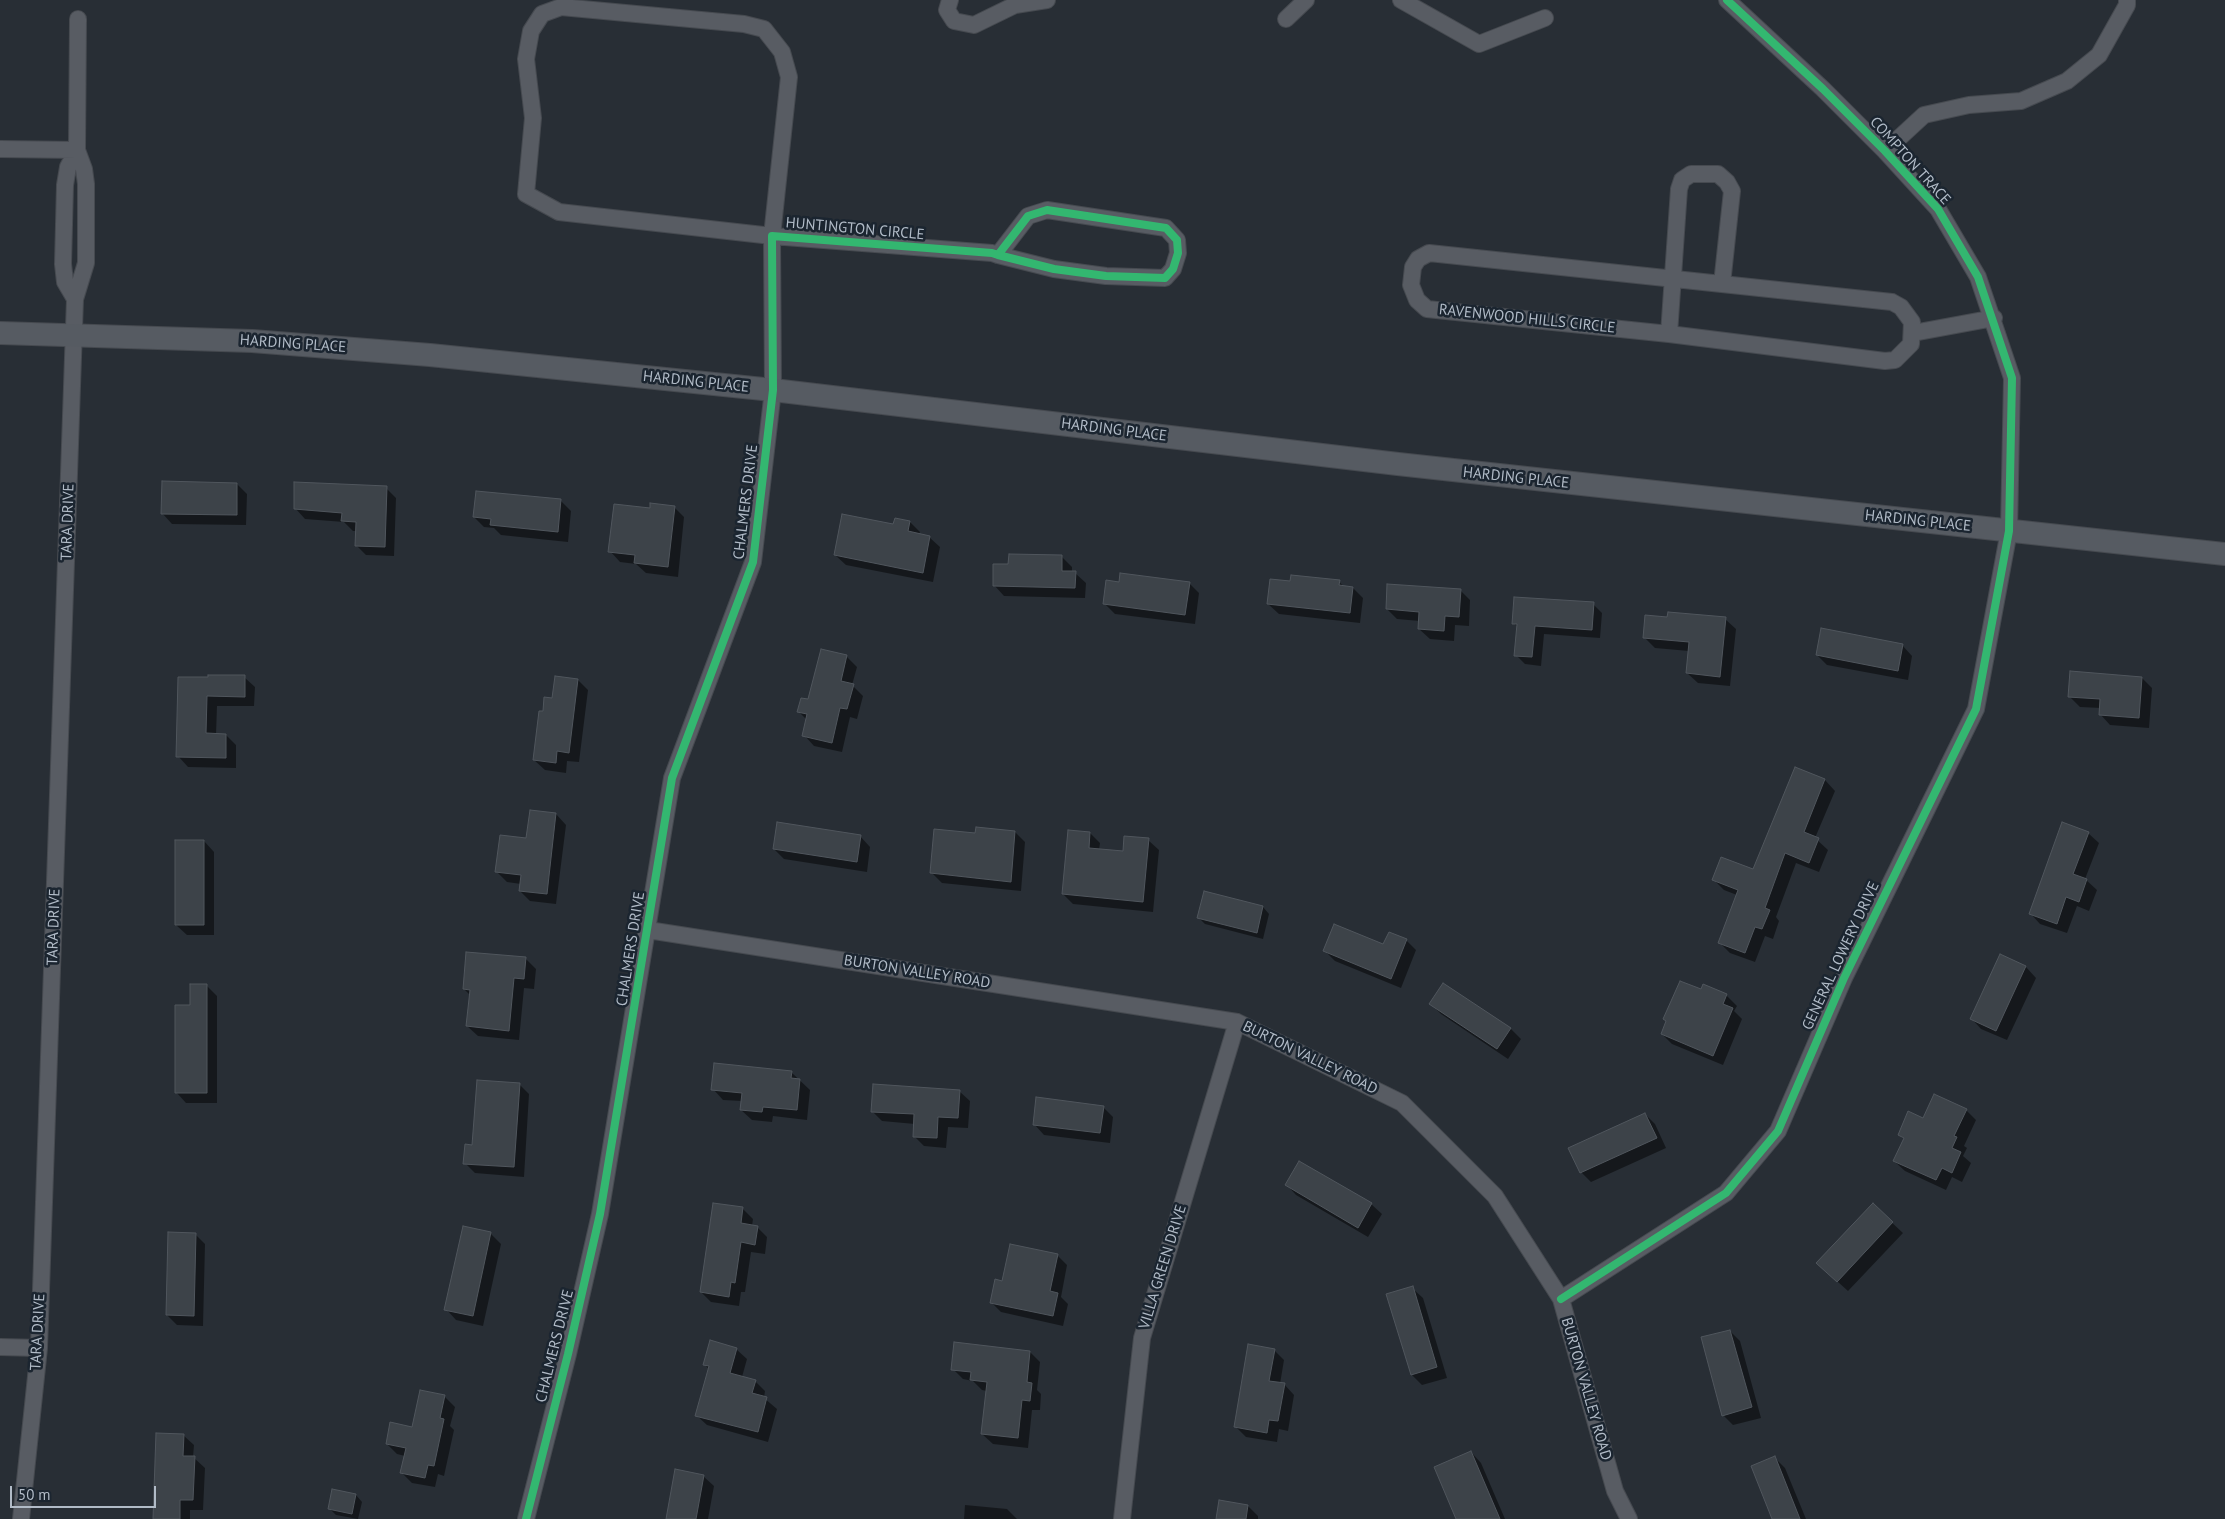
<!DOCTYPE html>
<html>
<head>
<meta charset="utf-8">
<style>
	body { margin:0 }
	#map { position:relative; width:2225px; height:1519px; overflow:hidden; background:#282e35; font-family:"PT Sans",sans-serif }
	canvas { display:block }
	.scale { position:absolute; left:10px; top:1486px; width:146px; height:22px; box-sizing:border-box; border:2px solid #b1bbc7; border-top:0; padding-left:6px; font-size:15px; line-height:18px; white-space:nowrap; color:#b1bbc7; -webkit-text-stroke:4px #1b2530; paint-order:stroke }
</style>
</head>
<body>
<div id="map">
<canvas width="2225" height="1519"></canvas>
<div class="scale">50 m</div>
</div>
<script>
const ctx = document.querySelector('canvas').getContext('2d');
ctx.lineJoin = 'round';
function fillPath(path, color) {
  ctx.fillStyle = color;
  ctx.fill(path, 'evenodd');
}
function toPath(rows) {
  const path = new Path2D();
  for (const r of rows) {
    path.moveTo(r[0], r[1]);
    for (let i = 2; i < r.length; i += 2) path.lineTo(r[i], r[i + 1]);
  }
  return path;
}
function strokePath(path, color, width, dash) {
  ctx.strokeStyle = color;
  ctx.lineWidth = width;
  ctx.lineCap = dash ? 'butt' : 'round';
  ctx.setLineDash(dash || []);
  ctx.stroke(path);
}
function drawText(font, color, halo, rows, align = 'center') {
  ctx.font = font + ' "PT Sans",sans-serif';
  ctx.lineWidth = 5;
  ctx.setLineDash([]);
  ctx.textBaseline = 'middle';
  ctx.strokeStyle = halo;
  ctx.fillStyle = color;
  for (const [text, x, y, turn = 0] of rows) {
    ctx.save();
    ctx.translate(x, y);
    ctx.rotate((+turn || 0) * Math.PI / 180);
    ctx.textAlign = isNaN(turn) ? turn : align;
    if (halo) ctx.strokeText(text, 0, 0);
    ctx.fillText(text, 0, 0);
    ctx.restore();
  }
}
fillPath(toPath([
	[237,484,247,494,246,525,172,524,162,513],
	[386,488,396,498,394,556,366,555,356,545,357,531,353,531,344,522,305,519,295,508],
	[560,500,571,511,568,542,501,535,494,528,484,527,474,517],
	[674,507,684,517,678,577,646,573,636,564,620,562,610,551,651,509],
	[910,522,920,532,919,535,929,537,940,547,933,582,846,565,835,555,894,525],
	[1062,557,1072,567,1072,572,1075,573,1086,583,1085,598,1004,596,994,585,1010,566],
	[1339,582,1345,587,1353,588,1363,598,1360,623,1279,614,1268,604,1291,583],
	[1120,583,1189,583,1199,593,1195,624,1115,614,1104,603],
	[1460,590,1470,600,1469,626,1455,625,1454,641,1430,639,1419,629,1420,621,1397,619,1387,609],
	[1593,604,1602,613,1600,638,1544,634,1541,666,1525,664,1516,655,1518,628,1514,623],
	[1668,618,1725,619,1736,629,1730,686,1698,683,1687,673,1689,651,1655,648,1644,637],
	[1902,645,1912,656,1908,680,1827,665,1817,655],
	[822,650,847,657,857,667,852,685,863,696,857,719,850,717,842,752,814,746,804,735,807,720,799,712,809,701],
	[244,677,255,687,254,706,217,706,216,735,226,735,236,745,236,768,188,767,178,756,179,678],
	[556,677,578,680,588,690,579,762,567,761,566,773,545,770,534,760,553,699],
	[2142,678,2152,688,2149,728,2110,725,2100,714,2101,708,2080,707,2069,696],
	[1796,769,1825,780,1835,791,1815,838,1828,850,1819,872,1796,863,1776,917,1779,921,1773,939,1765,936,1755,962,1730,953,1720,943,1737,895,1724,890,1714,880,1754,870],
	[556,814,566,825,556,904,530,901,520,891,521,884,507,882,497,872,528,839],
	[1015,832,1025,842,1021,891,942,883,932,873,976,834],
	[1090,833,1100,843,1099,850,1124,852,1148,840,1159,850,1153,912,1073,904,1063,894],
	[2088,833,2099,843,2085,879,2097,890,2089,911,2077,906,2067,933,2040,924,2030,913],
	[860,836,870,847,867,872,784,859,774,849],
	[204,841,214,852,214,935,187,935,176,925],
	[1263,907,1269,914,1263,939,1205,924,1199,918],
	[1406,940,1416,950,1401,988,1335,961,1325,951,1384,946],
	[2001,956,2026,967,2036,978,2007,1040,1981,1029,1971,1018],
	[525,958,536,969,534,989,524,988,519,1040,478,1036,467,1026,470,995,464,989],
	[206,985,217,996,217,1103,186,1103,176,1092],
	[1444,985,1511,1029,1521,1039,1508,1059,1441,1014,1431,1004],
	[1702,991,1726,995,1737,1006,1734,1011,1742,1019,1723,1065,1672,1044,1662,1034,1667,1021],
	[791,1072,810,1090,807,1120,773,1116,772,1122,752,1120,741,1110,742,1101,723,1100,713,1089],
	[519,1084,529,1094,524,1177,475,1173,465,1163,474,1146],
	[959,1091,970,1101,968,1128,948,1127,946,1148,924,1146,914,1136,915,1124,882,1121,872,1111],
	[1103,1107,1113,1117,1110,1143,1044,1135,1034,1124],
	[1966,1110,1976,1120,1964,1146,1967,1148,1963,1156,1971,1163,1962,1182,1952,1177,1946,1190,1905,1171,1894,1161,1904,1139,1899,1135,1924,1120],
	[1645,1114,1655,1124,1666,1148,1591,1182,1581,1172],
	[1299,1162,1371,1204,1382,1214,1368,1237,1296,1195,1286,1184],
	[1873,1205,1903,1233,1848,1291,1828,1273],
	[743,1209,753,1219,752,1226,757,1227,767,1237,765,1254,751,1252,745,1292,741,1292,739,1306,711,1302,701,1292],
	[490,1233,501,1244,483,1326,456,1320,446,1309],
	[195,1234,205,1244,203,1326,177,1325,167,1315],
	[1057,1255,1067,1265,1061,1297,1068,1304,1063,1326,1001,1312,991,1302,1003,1282],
	[1412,1288,1423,1298,1447,1378,1422,1385,1412,1375],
	[1730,1331,1740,1341,1761,1418,1733,1425,1723,1415],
	[736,1349,747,1359,742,1377,755,1381,765,1391,764,1398,777,1409,768,1442,707,1425,696,1415,709,1369,704,1364],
	[1274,1350,1284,1360,1280,1384,1284,1384,1294,1395,1288,1431,1279,1429,1277,1442,1246,1437,1236,1427],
	[1030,1352,1040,1362,1037,1390,1041,1394,1040,1410,1032,1410,1028,1448,993,1444,982,1434,987,1391,982,1390,973,1381,963,1379,953,1369],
	[444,1396,455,1407,450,1426,454,1430,444,1476,438,1474,435,1487,412,1483,402,1473,405,1456,397,1454,387,1444,413,1429],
	[183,1435,194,1445,193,1457,205,1468,203,1510,190,1510,190,1519,154,1519],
	[1471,1452,1481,1463,1505,1519,1458,1519],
	[1775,1458,1785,1468,1806,1519,1773,1519],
	[703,1476,714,1486,708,1519,667,1519],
	[356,1495,362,1502,358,1519,336,1515,329,1508],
	[965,1505,1007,1509,1017,1519,964,1519],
	[1248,1506,1258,1516,1258,1519,1217,1519]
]), '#0007');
const building = toPath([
	[162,481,237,483,237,515,161,514,162,481],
	[294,482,387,486,385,547,355,546,356,522,341,521,342,513,294,509,294,482],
	[476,491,561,499,558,532,490,525,491,519,473,517,476,491],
	[650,503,675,506,668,567,634,563,635,555,608,552,614,504,650,508,650,503],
	[842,514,893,524,895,518,910,521,908,531,930,536,923,573,834,555,842,514],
	[1009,554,1062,555,1062,571,1076,571,1075,588,993,586,993,564,1008,564,1009,554],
	[1120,573,1190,582,1185,615,1103,604,1106,580,1119,582,1120,573],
	[1291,575,1340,580,1339,585,1353,587,1350,613,1267,604,1270,579,1290,581,1291,575],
	[1387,584,1461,589,1459,617,1445,616,1444,631,1418,629,1419,612,1386,609,1387,584],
	[1514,597,1594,602,1592,630,1535,626,1532,657,1514,656,1517,624,1512,624,1514,597],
	[1668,612,1726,617,1720,677,1686,673,1689,642,1643,638,1645,615,1667,617,1668,612],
	[1821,628,1903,644,1898,671,1816,655,1821,628],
	[821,649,847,655,841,681,854,684,847,709,840,708,832,743,802,736,807,714,797,712,801,698,808,699,821,649],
	[2070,671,2142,677,2139,718,2099,715,2100,699,2068,697,2070,671],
	[208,675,245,675,245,697,207,696,206,733,226,734,226,758,176,757,178,677,208,677,208,675],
	[555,676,578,679,569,753,557,751,556,763,533,760,539,711,543,711,544,697,552,698,555,676],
	[1795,767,1825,779,1804,832,1819,838,1809,863,1785,853,1765,908,1770,910,1762,929,1755,927,1745,953,1718,943,1738,890,1712,880,1721,857,1753,869,1795,767],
	[530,810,556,813,547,894,519,891,521,875,495,872,500,835,526,838,530,810],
	[777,822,861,835,857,862,773,849,777,822],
	[2062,822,2089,832,2073,874,2087,879,2079,902,2066,897,2057,924,2029,914,2062,822],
	[976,827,1015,831,1011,882,930,873,934,829,975,833,976,827],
	[1068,830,1090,832,1089,848,1123,851,1124,836,1149,838,1143,902,1062,894,1068,830],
	[175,840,204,840,204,925,175,925,175,840],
	[1204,891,1263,906,1257,933,1197,918,1204,891],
	[1334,924,1383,944,1389,932,1407,939,1391,979,1323,951,1334,924],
	[466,952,526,957,524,979,514,978,509,1031,466,1026,470,990,463,989,466,952],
	[2000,954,2026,966,1996,1031,1970,1019,2000,954],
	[1680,981,1701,989,1703,984,1727,994,1723,1004,1733,1008,1713,1056,1661,1034,1666,1021,1663,1019,1680,981],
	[1443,983,1511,1028,1497,1049,1429,1004,1443,983],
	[190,984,207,984,207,1093,175,1093,175,1005,190,1005,190,984],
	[714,1063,792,1071,791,1078,800,1079,797,1110,763,1107,762,1112,740,1110,742,1093,711,1090,714,1063],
	[477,1080,520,1083,514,1167,463,1164,465,1144,472,1145,477,1080],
	[873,1084,960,1090,958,1118,938,1117,937,1138,913,1137,914,1114,871,1112,873,1084],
	[1934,1094,1967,1109,1954,1136,1957,1137,1952,1148,1961,1152,1952,1173,1942,1168,1936,1180,1893,1161,1904,1138,1898,1135,1908,1111,1923,1118,1934,1094],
	[1036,1097,1104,1106,1100,1133,1033,1125,1036,1097],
	[1645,1113,1657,1138,1580,1173,1568,1148,1645,1113],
	[1299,1161,1372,1203,1358,1228,1285,1185,1299,1161],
	[713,1203,743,1207,741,1223,758,1226,755,1245,741,1242,735,1283,731,1282,729,1297,700,1292,713,1203],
	[1873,1203,1893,1222,1837,1282,1816,1263,1873,1203],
	[463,1226,491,1232,473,1316,444,1310,463,1226],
	[168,1232,196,1233,194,1316,166,1315,168,1232],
	[1010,1244,1058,1254,1050,1291,1058,1293,1053,1316,990,1303,995,1279,1002,1281,1010,1244],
	[1413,1286,1437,1367,1411,1375,1386,1294,1413,1286],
	[1730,1330,1752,1407,1722,1416,1701,1337,1730,1330],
	[710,1340,737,1348,730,1373,756,1380,752,1393,767,1397,758,1432,695,1416,709,1366,703,1365,710,1340],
	[954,1342,1030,1351,1027,1382,1032,1383,1030,1401,1022,1400,1018,1438,981,1434,987,1382,970,1380,971,1372,951,1370,954,1342],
	[1248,1344,1275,1349,1269,1381,1285,1383,1278,1421,1269,1420,1267,1433,1234,1427,1248,1344],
	[420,1390,445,1395,440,1418,444,1419,434,1466,428,1465,425,1478,400,1473,406,1448,386,1444,390,1422,412,1427,420,1390],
	[156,1433,184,1434,183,1456,195,1456,193,1500,180,1500,180,1519,153,1519,156,1433],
	[1471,1451,1500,1519,1456,1519,1434,1467,1471,1451],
	[1775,1456,1800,1519,1772,1519,1751,1466,1775,1456],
	[675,1469,704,1475,696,1519,666,1519,675,1469],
	[332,1489,356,1494,352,1514,328,1509,332,1489],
	[1219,1500,1248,1505,1246,1519,1216,1519,1219,1500]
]);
fillPath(building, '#3d4349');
strokePath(building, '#50565d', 1);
const street = toPath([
	[950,0,947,10,954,21,974,25,1015,5,1047,0],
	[1401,0,1479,44,1545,18],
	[561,7,744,24,764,29,782,52,789,77,772,236,559,212,526,194,533,118,526,59,531,31,542,14,561,7],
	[1286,19,1306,0],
	[0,149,77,150],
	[1885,151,1924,115,1969,105,2021,101,2067,81,2099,55,2127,5,2127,0],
	[1429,253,1892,302,1901,307,1912,322,1911,344,1895,360,1885,361,1669,334,1427,309,1417,300,1411,285,1413,267,1418,259,1429,253],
	[75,299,65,282,63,264,65,185,68,167,77,150],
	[1913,333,1994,318],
	[1669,334,1679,189,1682,180,1691,174,1718,174,1727,182,1732,191,1722,284],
	[648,930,1237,1022,1402,1103,1495,1196,1561,1299,1615,1491,1629,1519],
	[1561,1299,1726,1193,1778,1131,1844,978,1976,709,2009,531,2012,378,1978,277,1938,209,1885,151,1823,89,1727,0],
	[0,1347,39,1348],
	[21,1519,39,1348,75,299,86,263,86,184,84,169,77,150,78,19],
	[526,1519,568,1354,600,1214,672,778,753,562,773,390,772,236,992,253,998,255,1054,269,1106,276,1165,278,1173,269,1178,253,1177,240,1166,228,1047,210,1028,216,998,255],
	[1122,1519,1142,1338,1237,1022]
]);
const secondary = toPath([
	[0,333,252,341,430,355,773,390,1398,464,2225,554]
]);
strokePath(street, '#464a50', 18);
strokePath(secondary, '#464a50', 24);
strokePath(street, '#585c63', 16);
strokePath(secondary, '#565b62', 22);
strokePath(toPath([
	[1561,1299,1726,1193,1778,1131,1844,978,1976,709,2009,531,2012,378,1978,277,1938,209,1885,151,1823,89,1727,0],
	[526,1519,568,1354,600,1214,672,778,753,562,773,390,772,236,992,253,998,255,1054,269,1106,276,1165,278,1173,269,1178,253,1177,240,1166,228,1047,210,1028,216,998,255]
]), '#33b770', 8);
drawText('15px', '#b1bbc7', '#1b2530', [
	["COMPTON TRACE",1910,161,48],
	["HUNTINGTON CIRCLE",855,229,5],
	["RAVENWOOD HILLS CIRCLE",1527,319,6],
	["HARDING PLACE",293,344,4],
	["HARDING PLACE",696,382,6],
	["HARDING PLACE",1114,430,7],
	["HARDING PLACE",1516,478,6],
	["CHALMERS DRIVE",746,502,-83],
	["HARDING PLACE",1918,521,6],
	["TARA DRIVE",68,522,-88],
	["TARA DRIVE",54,927,-88],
	["CHALMERS DRIVE",631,949,-81],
	["GENERAL LOWERY DRIVE",1841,956,-65],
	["BURTON VALLEY ROAD",917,972,9],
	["BURTON VALLEY ROAD",1310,1058,26],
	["VILLA GREEN DRIVE",1163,1267,-73],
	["TARA DRIVE",38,1332,-87],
	["CHALMERS DRIVE",555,1346,-76],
	["BURTON VALLEY ROAD",1586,1389,74]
]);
</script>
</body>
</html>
